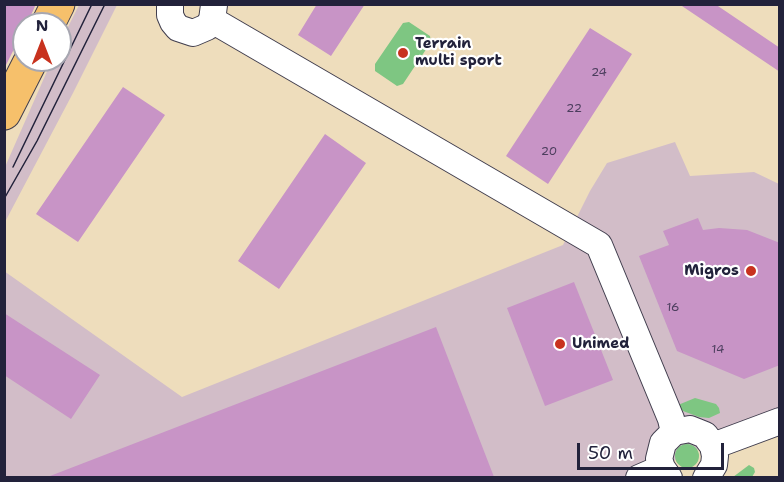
<!DOCTYPE html>
<html>
<head>
<meta charset="utf-8">
<style>
	body { margin:0 }
	#map { position:relative; width:784px; height:482px; overflow:hidden; background:#eeddbc; font-family:"Shantell Sans",sans-serif }
	canvas { display:block }
	.frame { position:absolute; inset:0; border:6px solid #22223b; pointer-events:none }
	.north { position:absolute; left:12px; top:12px; width:60px; height:60px; box-sizing:border-box; background:#fff; border:2px solid #a7a7b1; border-radius:50%; rotate:0deg; font-size:16px; font-weight:700; line-height:24px; text-align:center; color:#22223b }
	.north::after { content:''; display:block; margin:auto; width:21px; height:27px; background:#c8321e; clip-path:polygon(50% 0,100% 100%,50% 72%,0 100%) }
	.scale { position:absolute; left:577px; top:443px; width:147px; height:27px; box-sizing:border-box; border:3px solid #22223b; border-top:0; padding-left:8px; font-size:18px; line-height:21px; white-space:nowrap; color:#22223b; -webkit-text-stroke:4px #fff; paint-order:stroke }
</style>
</head>
<body>
<div id="map">
<canvas width="784" height="482"></canvas>
<div class="frame"></div>
<div class="north">N</div>
<div class="scale">50 m</div>
</div>
<script>
const ctx = document.querySelector('canvas').getContext('2d');
ctx.lineJoin = 'round';
function fillPath(path, color) {
  ctx.fillStyle = color;
  ctx.fill(path, 'evenodd');
}
function toPath(rows) {
  const path = new Path2D();
  for (const r of rows) {
    if (r.length === 3) {
      path.moveTo(r[0] + r[2], r[1]);
      path.arc(r[0], r[1], r[2], 0, 2 * Math.PI);
      continue;
    }
    path.moveTo(r[0], r[1]);
    for (let i = 2; i < r.length; i += 2) path.lineTo(r[i], r[i + 1]);
  }
  return path;
}
function strokePath(path, color, width, dash) {
  ctx.strokeStyle = color;
  ctx.lineWidth = width;
  ctx.lineCap = dash ? 'butt' : 'round';
  ctx.setLineDash(dash || []);
  ctx.stroke(path);
}
function drawText(font, color, halo, rows, align = 'center') {
  ctx.font = font + ' "Shantell Sans",sans-serif';
  ctx.lineWidth = 4.5;
  ctx.setLineDash([]);
  ctx.textBaseline = 'middle';
  ctx.strokeStyle = halo;
  ctx.fillStyle = color;
  for (const [text, x, y, turn = 0] of rows) {
    ctx.save();
    ctx.translate(x, y);
    ctx.rotate((+turn || 0) * Math.PI / 180);
    ctx.textAlign = isNaN(turn) ? turn : align;
    if (halo) ctx.strokeText(text, 0, 0);
    ctx.fillText(text, 0, 0);
    ctx.restore();
  }
}
fillPath(toPath([
	[79,5,117,5,73,93,5,222,5,167,52,60,60,60,60,43],
	[675,142,690,176,754,172,779,184,779,411,639,477,5,477,4,271,182,397,563,245,590,191,607,163]
]), '#d2bdc8');
fillPath(toPath([
	[409,22,430,36,431,42,403,84,397,86,375,71,375,64,403,23],
	[695,398,716,404,719,408,720,413,709,418,699,417,683,411,678,405],
	[687,456,12],
	[749,465,754,468,755,472,752,477,733,477]
]), '#7ec682');
fillPath(toPath([
	[4,4,36,4,27,24,24,24,24,29,4,69],
	[317,4,365,4,331,56,298,35],
	[679,4,715,4,780,48,780,72],
	[590,28,632,54,548,184,506,156],
	[123,87,165,115,78,242,36,214],
	[325,134,366,163,279,289,238,261],
	[698,218,703,230,719,228,747,230,780,243,780,365,744,379,677,351,639,256,669,245,663,231],
	[574,282,613,380,545,406,507,308],
	[4,313,100,375,71,419,4,375],
	[436,327,494,477,50,477,50,476]
]), '#c894c6');
const minor = toPath([
	[170,4,170,15,173,22,178,28,193,33,207,27,212,20,214,5],
	[212,20,599,245,671,419,674,432],
	[713,446,780,421],
	[639,478,662,468],
	[669,478,662,468,659,459,663,443,674,432,690,429,705,435,713,446,715,456,714,465,706,478]
]);
const major = toPath([
	[48,24,58,4],
	[4,113,31,60]
]);
strokePath(minor, '#413e4e', 28);
strokePath(major, '#413e4e', 35);
strokePath(minor, '#fff', 26);
strokePath(major, '#f6c06b', 33);
strokePath(toPath([
	[13,167,92,4],
	[4,199,37,141,105,4]
]), '#22223b', 1.5);
for (const [x, y, r, color] of [
	[403,53,6,"#c8321e"],
	[751,271,6,"#c8321e"],
	[560,344,6,"#c8321e"]
]) {
  const dot = new Path2D();
  dot.arc(x, y, r, 0, 2 * Math.PI);
  ctx.fillStyle = color;
  ctx.fill(dot);
  strokePath(dot, '#fff', 2);
}
drawText('12px', '#4c3e5e', null, [
	["24",599,73],
	["22",574,109],
	["20",549,152],
	["16",673,308],
	["14",718,350]
]);
drawText('bold 15px', '#22223b', '#fff', [
	["Terrain",415,44],
	["multi sport",415,61],
	["Migros",739,271,"right"],
	["Unimed",572,344]
], 'left');
</script>
</body>
</html>
